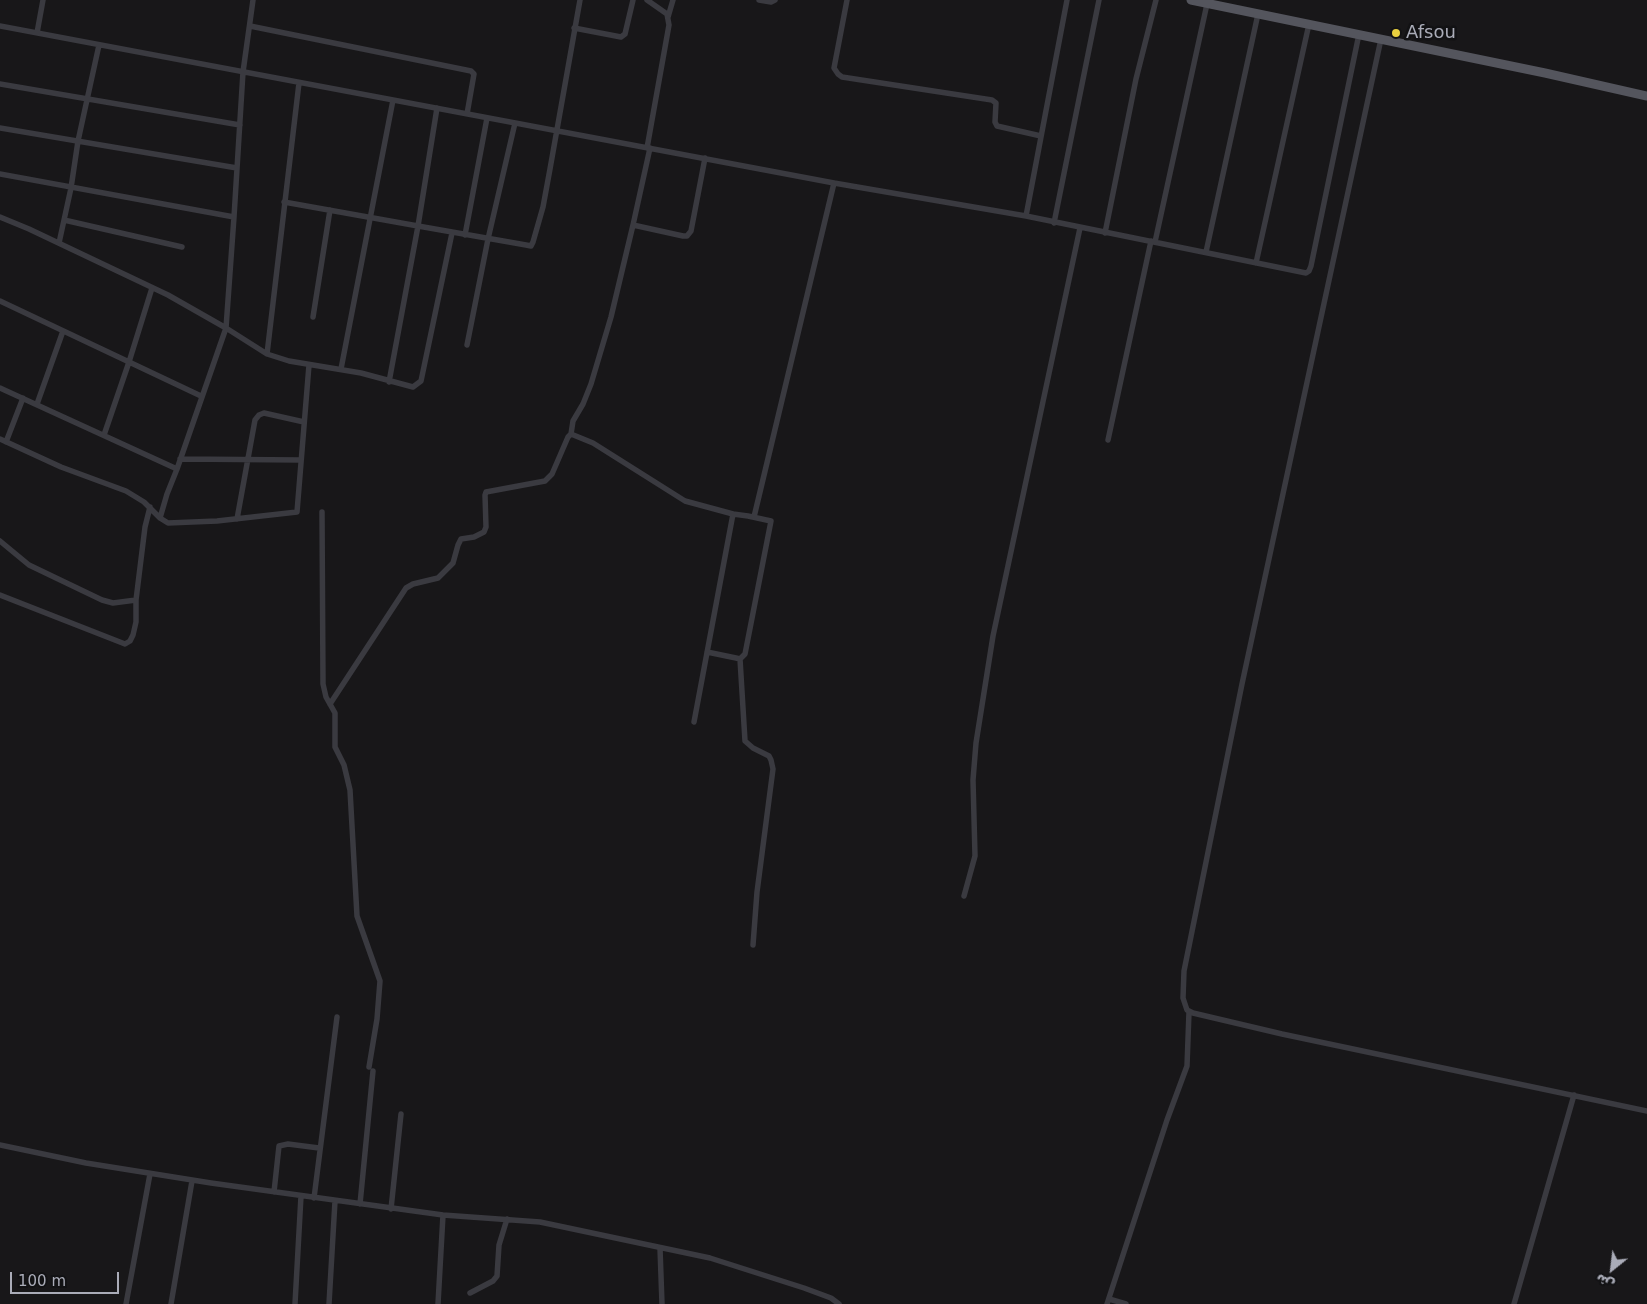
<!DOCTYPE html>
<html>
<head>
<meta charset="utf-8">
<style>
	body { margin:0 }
	#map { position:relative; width:1647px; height:1304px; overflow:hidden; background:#181719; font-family:"DejaVu Sans",Cairo,sans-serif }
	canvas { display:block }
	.north { position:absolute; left:1587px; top:1244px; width:50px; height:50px; -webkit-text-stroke:4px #121214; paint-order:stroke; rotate:209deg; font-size:14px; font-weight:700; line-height:20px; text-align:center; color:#aaacb8 }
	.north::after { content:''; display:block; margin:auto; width:18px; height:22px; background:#aaacb8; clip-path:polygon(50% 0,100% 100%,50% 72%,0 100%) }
	.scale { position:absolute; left:10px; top:1272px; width:109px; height:22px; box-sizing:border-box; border:2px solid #aaacb8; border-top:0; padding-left:6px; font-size:15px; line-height:18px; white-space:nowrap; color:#aaacb8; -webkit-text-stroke:4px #121214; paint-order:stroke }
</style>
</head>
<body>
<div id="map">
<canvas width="1647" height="1304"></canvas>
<div class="north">ش</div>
<div class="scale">100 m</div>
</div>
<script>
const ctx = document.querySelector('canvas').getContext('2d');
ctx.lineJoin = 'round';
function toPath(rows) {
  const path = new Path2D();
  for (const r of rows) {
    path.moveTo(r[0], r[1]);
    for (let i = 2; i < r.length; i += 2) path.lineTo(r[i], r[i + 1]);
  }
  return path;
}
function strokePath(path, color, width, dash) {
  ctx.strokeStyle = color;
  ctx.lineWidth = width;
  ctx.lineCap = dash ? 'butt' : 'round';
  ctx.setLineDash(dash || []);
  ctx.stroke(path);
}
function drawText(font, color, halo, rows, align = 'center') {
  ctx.font = font + ' "DejaVu Sans",sans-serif';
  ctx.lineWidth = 5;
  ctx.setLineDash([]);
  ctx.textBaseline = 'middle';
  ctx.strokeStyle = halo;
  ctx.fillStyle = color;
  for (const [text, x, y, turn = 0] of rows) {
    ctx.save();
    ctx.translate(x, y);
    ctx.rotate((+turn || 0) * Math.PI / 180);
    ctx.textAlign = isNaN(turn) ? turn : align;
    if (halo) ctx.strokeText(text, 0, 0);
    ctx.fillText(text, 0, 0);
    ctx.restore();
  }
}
strokePath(toPath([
	[647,0,667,14,669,25,647,148],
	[759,0,771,2,775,0],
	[847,0,834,68,838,74,842,77,992,100,996,103,995,122,997,126,1041,136],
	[668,17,673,0],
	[0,26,834,183,1026,216,1306,273,1309,271,1311,266,1359,34],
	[250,26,471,71,474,74,467,114],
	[574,28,621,37,625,34,633,0],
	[37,33,43,0],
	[1381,39,1242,684,1184,971,1183,998,1187,1010,1193,1013,1282,1034,1647,1111],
	[0,84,240,125],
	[0,128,237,168],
	[650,148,633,225,683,236,687,236,691,231,705,158],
	[0,174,234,217],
	[284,202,418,226,437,108],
	[1026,216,1067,0],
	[0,217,29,229,168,295,226,328,267,354,289,361,361,373,413,387,421,381,452,233],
	[64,220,182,247],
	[1054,223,1099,0],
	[1105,233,1136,79,1156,0],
	[465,235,487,118],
	[1155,242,1207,4],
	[59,243,71,188,78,141,99,45],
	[1206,252,1258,14],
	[1256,263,1309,24],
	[0,301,201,396],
	[313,317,330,210],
	[467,345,488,239,515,123],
	[267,354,299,83],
	[341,369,393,100],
	[389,382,418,226,526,245,531,246,533,242,543,207,550,169,580,0],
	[0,388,177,469,226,328,234,217,243,72,253,0],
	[37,404,63,331],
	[571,434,573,421,583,404,591,384,611,317,633,225],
	[104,435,129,362,152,288],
	[0,439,61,467,126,491,144,502,160,518],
	[1108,440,1151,241],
	[6,442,23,398],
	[180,459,301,460],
	[177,469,167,494,160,518,168,523,217,521,297,512,309,365],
	[322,512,323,684,326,697,335,713,335,747,344,765,350,790,357,916,380,981,377,1019,369,1067],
	[754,517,834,183],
	[237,519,255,420,259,415,264,413,304,422],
	[0,541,29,565,102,600,113,603,136,600,145,527,150,507],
	[0,595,125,644,130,641,133,635,136,622,136,600],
	[740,659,745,741,753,748,769,756,771,760,773,769,757,892,753,945],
	[330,704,406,588,413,584,438,578,453,563,458,545,461,539,474,537,484,532,486,527,485,495,486,492,545,481,552,474,568,437,571,434,593,443,685,501,733,514],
	[694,722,733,514,748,516,771,521,745,654,740,659,736,658,707,652],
	[964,896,975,856,973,780,976,743,993,636,1080,228],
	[0,1145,86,1163,211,1183,443,1215,540,1222,710,1258,804,1288,831,1298,839,1304],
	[274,1192,279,1146,288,1144,319,1148],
	[314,1198,337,1017],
	[360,1204,373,1071],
	[391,1209,401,1114],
	[660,1248,662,1304],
	[470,1293,493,1281,497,1276,499,1245,507,1219],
	[1109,1299,1126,1304],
	[126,1304,150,1174],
	[171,1304,192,1181],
	[295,1304,301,1196],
	[329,1304,335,1201],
	[438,1304,443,1215],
	[1107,1304,1167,1120,1187,1066,1189,1012],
	[1514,1304,1574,1095]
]), '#3a3a40', 5.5);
strokePath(toPath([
	[1191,0,1545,73,1647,96]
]), '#54555d', 9);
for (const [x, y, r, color] of [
	[1396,33,5,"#ead03f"]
]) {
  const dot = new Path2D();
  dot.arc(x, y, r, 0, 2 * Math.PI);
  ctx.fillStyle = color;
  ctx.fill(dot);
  strokePath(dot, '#121214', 2);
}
drawText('18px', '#aaacb8', '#121214', [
	["Afsou",1406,33]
], 'left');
</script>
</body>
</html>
